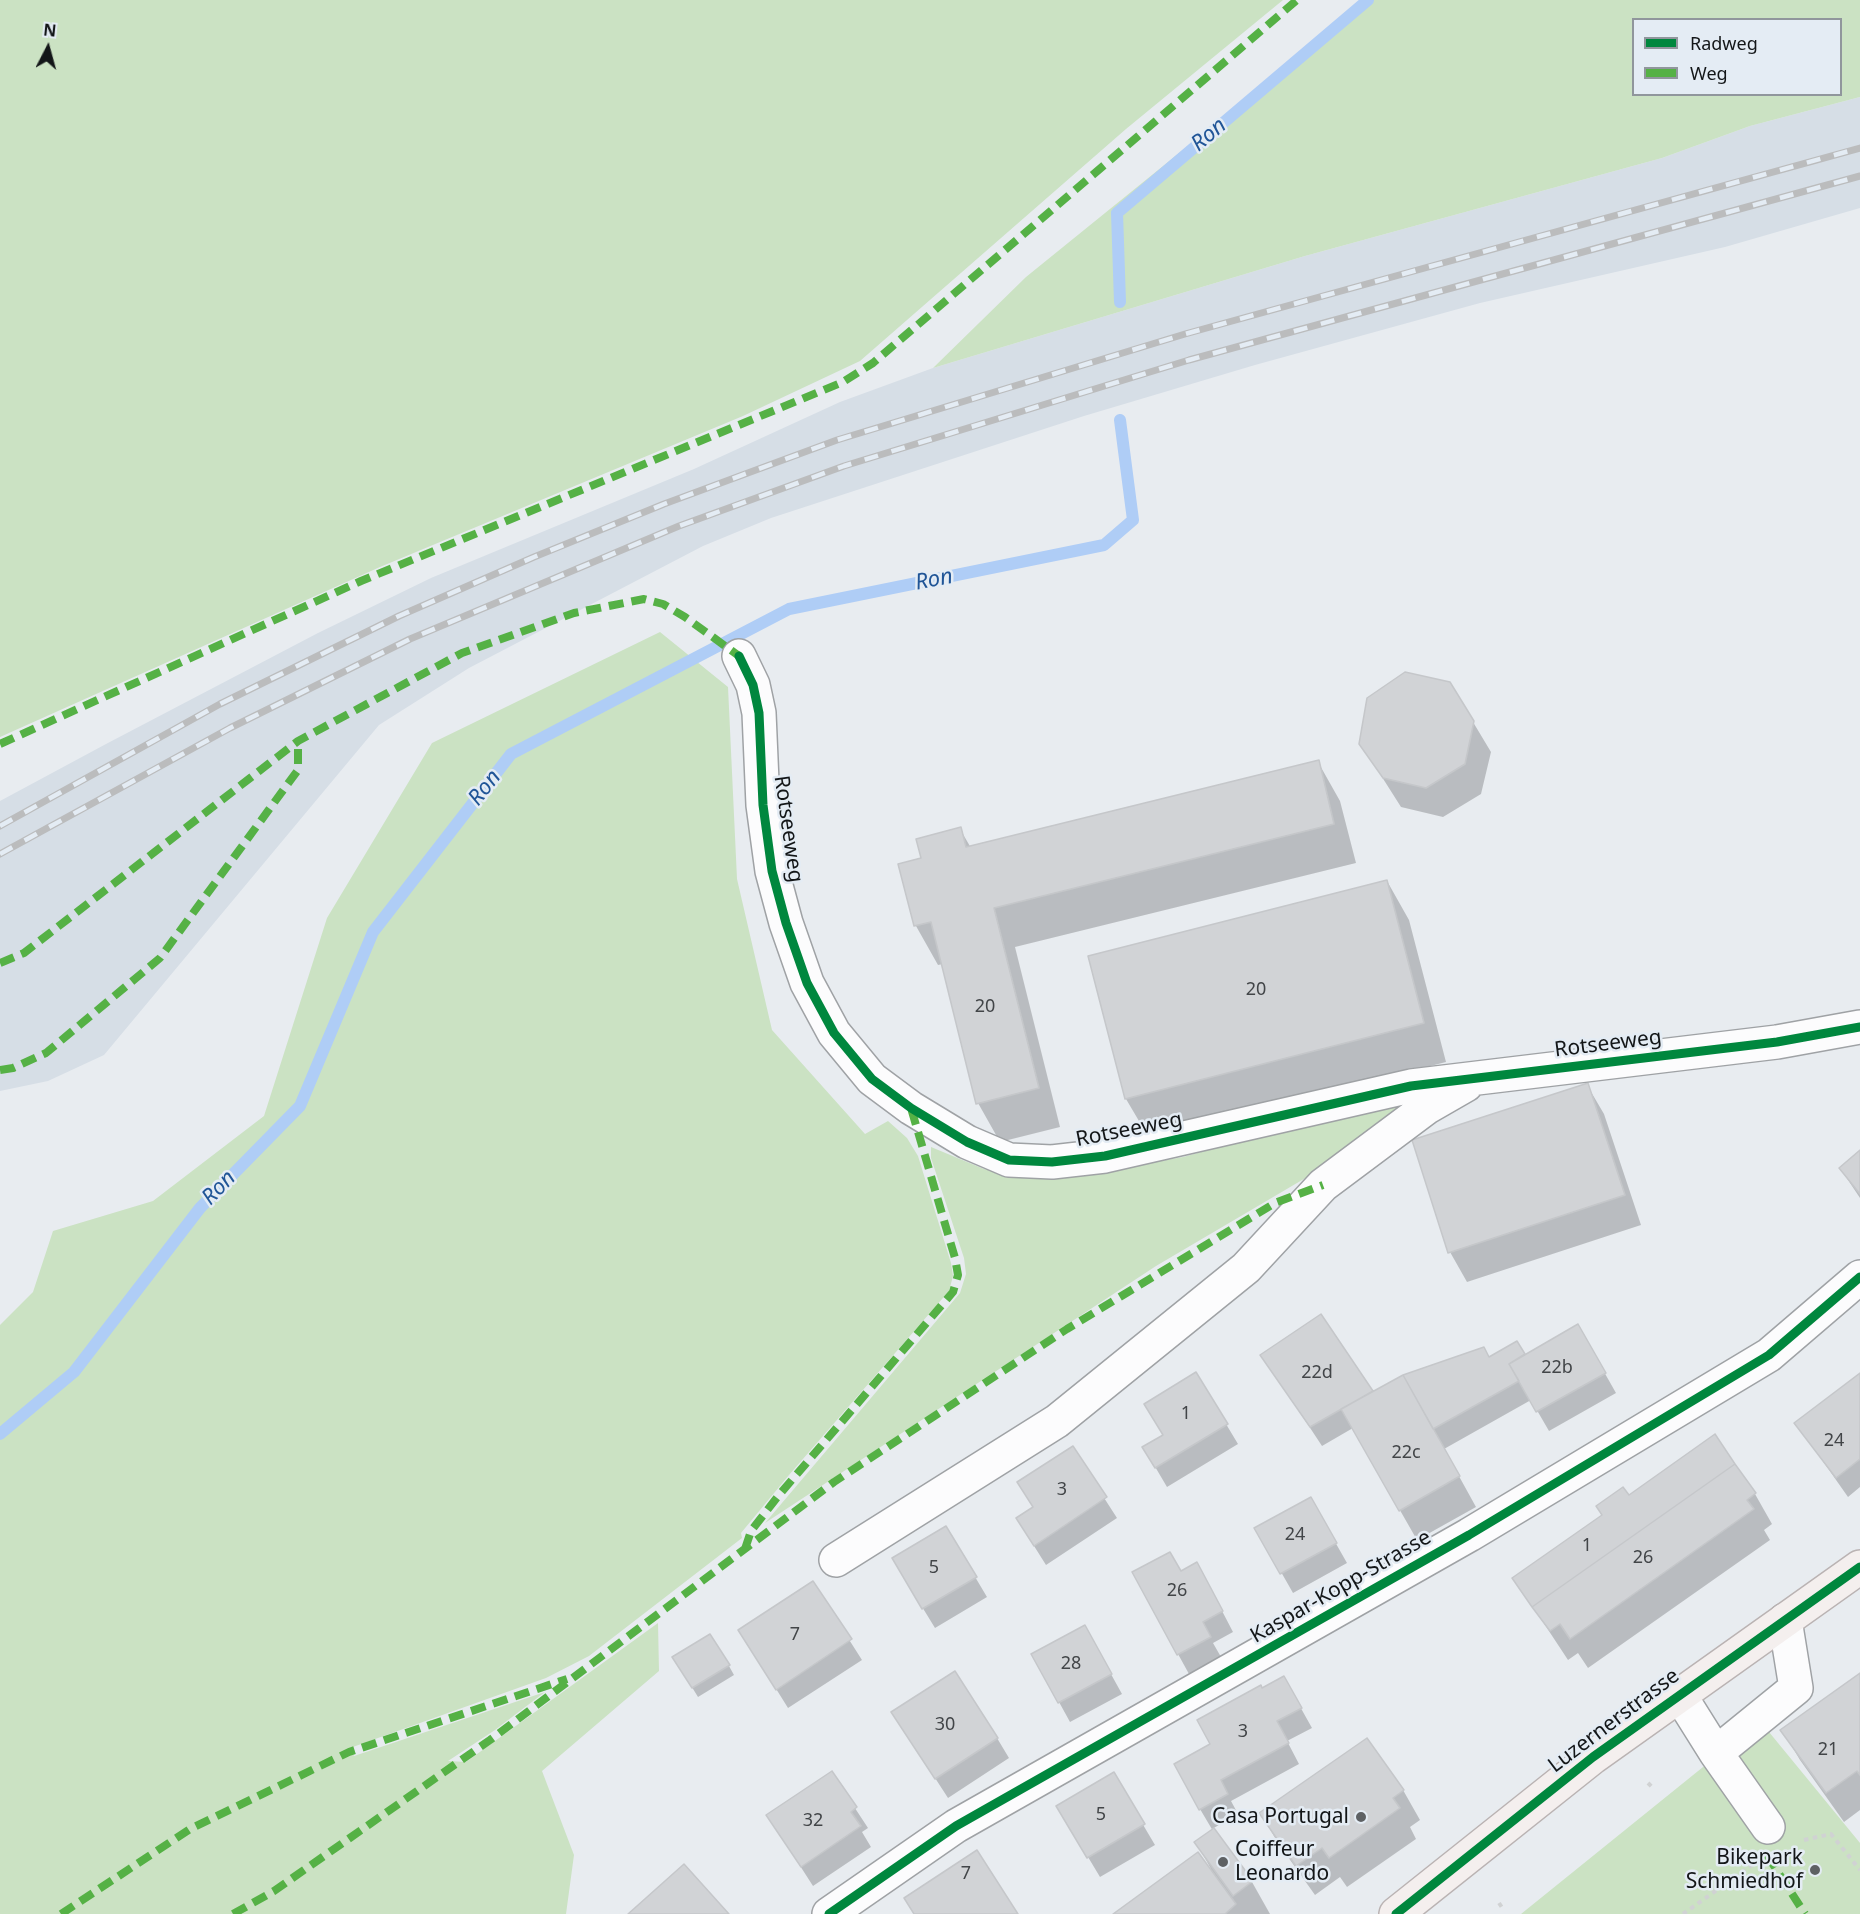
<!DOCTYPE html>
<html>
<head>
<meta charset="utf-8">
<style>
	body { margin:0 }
	#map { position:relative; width:1860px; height:1914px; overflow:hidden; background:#e8ecf0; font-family:"Noto Sans",sans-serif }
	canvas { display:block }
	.legend { position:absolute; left:1632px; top:18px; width:210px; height:78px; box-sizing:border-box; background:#e4ecf4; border:2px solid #90969c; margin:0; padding:8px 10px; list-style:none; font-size:18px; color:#131618 }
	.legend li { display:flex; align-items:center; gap:12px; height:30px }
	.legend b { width:30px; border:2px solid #90969c }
	.north { position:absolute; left:18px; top:18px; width:60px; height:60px; -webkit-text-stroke:4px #e4ecf4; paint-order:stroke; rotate:6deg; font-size:16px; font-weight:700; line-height:24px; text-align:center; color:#131618 }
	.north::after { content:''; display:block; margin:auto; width:21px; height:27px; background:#131618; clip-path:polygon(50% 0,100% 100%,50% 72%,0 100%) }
</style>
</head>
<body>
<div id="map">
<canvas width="1860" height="1914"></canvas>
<ul class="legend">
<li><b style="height:8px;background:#00873e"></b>Radweg</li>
<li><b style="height:8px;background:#55b145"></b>Weg</li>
</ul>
<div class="north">N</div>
</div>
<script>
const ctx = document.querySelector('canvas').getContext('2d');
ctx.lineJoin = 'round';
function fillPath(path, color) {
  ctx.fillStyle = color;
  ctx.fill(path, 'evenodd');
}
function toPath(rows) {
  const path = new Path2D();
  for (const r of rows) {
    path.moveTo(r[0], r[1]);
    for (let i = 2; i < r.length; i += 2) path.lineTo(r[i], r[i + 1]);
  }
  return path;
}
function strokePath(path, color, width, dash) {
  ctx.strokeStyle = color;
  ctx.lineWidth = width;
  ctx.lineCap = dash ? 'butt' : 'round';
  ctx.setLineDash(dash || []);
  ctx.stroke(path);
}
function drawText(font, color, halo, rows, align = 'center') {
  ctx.font = font + ' "Noto Sans",sans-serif';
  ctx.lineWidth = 5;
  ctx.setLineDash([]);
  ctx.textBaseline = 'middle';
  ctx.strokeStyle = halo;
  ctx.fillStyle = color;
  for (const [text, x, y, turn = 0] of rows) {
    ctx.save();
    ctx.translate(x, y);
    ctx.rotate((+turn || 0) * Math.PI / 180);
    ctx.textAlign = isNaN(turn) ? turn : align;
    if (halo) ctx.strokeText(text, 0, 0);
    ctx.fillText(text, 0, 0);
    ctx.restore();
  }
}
fillPath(toPath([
	[1860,97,1860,208,1725,247,1480,303,1255,365,1084,416,771,518,703,546,469,668,379,725,104,1055,48,1081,0,1091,0,801,106,744,318,633,431,578,694,469,840,402,933,368,1305,256,1662,158,1750,126]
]), '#d6dee6');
fillPath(toPath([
	[0,0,1283,0,1126,129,860,361,743,416,380,567,0,737],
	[1368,0,1860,0,1860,97,1750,126,1662,158,1305,256,933,368,1026,277],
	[1634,20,1840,20,1840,94,1634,94],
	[660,632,728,687,737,879,772,1030,865,1134,888,1121,907,1138,918,1156,951,1263,953,1276,949,1291,789,1475,741,1533,742,1538,589,1656,546,1678,350,1748,354,1756,545,1692,495,1730,448,1761,466,1762,658,1623,659,1671,542,1771,574,1855,566,1914,0,1914,0,1325,33,1292,53,1231,153,1201,264,1116,327,918,432,743],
	[1427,1094,1314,1173,1156,1266,765,1523,960,1293,966,1274,964,1258,931,1158,931,1147,984,1169,1025,1178,1060,1179,1183,1157,1402,1097],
	[1760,1721,1860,1843,1860,1914,1521,1914]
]), '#cbe2c3');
fillPath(toPath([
	[1473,722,1491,752,1481,794,1443,817,1401,807,1361,744],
	[1318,762,1340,801,1356,863,1015,947,1060,1127,1000,1142,978,1103,943,964,938,965,916,926,900,865,923,859,960,829,971,848],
	[1387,881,1409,920,1446,1062,1149,1138,1126,1099,1090,957],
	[1587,1085,1604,1114,1641,1225,1467,1282,1450,1252],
	[1860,1152,1860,1198,1840,1168],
	[1321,1316,1373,1393,1489,1359,1516,1343,1524,1356,1578,1326,1616,1393,1549,1431,1531,1400,1444,1449,1476,1507,1417,1540,1353,1428,1322,1446,1262,1355],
	[1860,1375,1860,1487,1848,1497,1796,1423],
	[1226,1424,1238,1444,1167,1487,1144,1448],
	[1714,1437,1755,1494,1772,1524,1764,1530,1770,1540,1588,1668,1578,1653,1568,1660,1514,1578],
	[1072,1448,1117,1518,1046,1565,1029,1538,1034,1508],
	[1322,1519,1347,1563,1293,1593,1256,1528],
	[946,1528,987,1597,935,1628,905,1579],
	[1180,1573,1208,1584,1233,1632,1213,1643,1221,1657,1189,1674,1178,1654],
	[813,1583,862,1660,788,1708,740,1631],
	[1096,1647,1122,1694,1070,1722,1059,1702],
	[674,1658,729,1666,734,1675,698,1697],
	[1860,1675,1860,1810,1844,1822,1800,1760,1782,1730],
	[1284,1678,1312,1728,1287,1741,1299,1764,1231,1801,1238,1814,1212,1829,1252,1882,1270,1914,1116,1914,1211,1869,1196,1842,1213,1831,1200,1809,1212,1745,1262,1690],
	[893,1713,997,1738,1009,1758,948,1798],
	[832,1773,868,1828,862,1832,871,1847,813,1886,768,1816],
	[1113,1774,1155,1845,1100,1877,1058,1807],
	[1403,1790,1420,1820,1410,1827,1416,1839,1347,1887,1340,1877,1315,1895,1278,1843,1261,1814]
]), '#0003');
strokePath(toPath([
	[1120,302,1117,213,1368,0],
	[0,1434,74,1372,200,1208,300,1106,373,932,511,754,789,609,1104,545,1133,520,1120,420]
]), '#afcdf6', 12);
const building = toPath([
	[1405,672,1450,682,1474,721,1465,764,1426,788,1383,778,1359,744,1367,698,1405,672],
	[1319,760,1334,824,994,908,1039,1088,976,1104,931,922,914,926,898,864,921,858,916,839,961,827,966,847,1319,760],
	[1387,880,1424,1023,1125,1099,1088,956,1387,880],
	[1588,1083,1625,1195,1448,1253,1412,1140,1588,1083],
	[1860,1150,1860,1194,1839,1168,1860,1150],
	[1321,1314,1373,1391,1310,1427,1260,1355,1321,1314],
	[1578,1324,1606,1373,1536,1412,1509,1364,1578,1324],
	[1517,1341,1525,1354,1509,1364,1519,1381,1433,1429,1403,1375,1484,1347,1489,1357,1517,1341],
	[1196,1372,1228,1424,1155,1468,1142,1447,1163,1435,1144,1404,1196,1372],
	[1860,1373,1860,1459,1836,1478,1794,1423,1860,1373],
	[1403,1375,1460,1476,1399,1511,1341,1409,1403,1375],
	[1715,1434,1735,1464,1532,1607,1512,1578,1602,1515,1596,1506,1623,1487,1629,1495,1715,1434],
	[1073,1446,1107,1497,1034,1546,1016,1518,1033,1507,1017,1482,1073,1446],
	[1735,1464,1756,1493,1747,1500,1754,1509,1570,1639,1560,1624,1550,1631,1532,1607,1735,1464],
	[1311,1497,1337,1543,1280,1574,1254,1528,1311,1497],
	[946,1526,977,1577,922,1609,892,1558,946,1526],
	[1170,1552,1181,1571,1197,1562,1223,1611,1203,1622,1211,1637,1177,1655,1132,1572,1170,1552],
	[813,1581,852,1639,776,1690,738,1630,813,1581],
	[1085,1625,1112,1674,1058,1703,1031,1654,1085,1625],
	[710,1634,730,1665,692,1688,672,1657,710,1634],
	[955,1671,998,1738,935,1779,891,1712,955,1671],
	[1860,1673,1860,1775,1857,1771,1826,1793,1780,1730,1860,1673],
	[1284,1676,1302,1708,1277,1721,1289,1743,1221,1780,1228,1794,1199,1810,1174,1764,1210,1744,1197,1720,1261,1685,1262,1688,1284,1676],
	[1367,1738,1404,1790,1393,1798,1400,1808,1329,1858,1322,1848,1296,1866,1259,1813,1367,1738],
	[832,1771,857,1807,851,1812,861,1826,801,1867,766,1815,832,1771],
	[1114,1772,1145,1824,1087,1858,1056,1806,1114,1772],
	[1214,1828,1253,1881,1233,1896,1194,1842,1214,1828],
	[977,1850,1018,1914,914,1914,904,1898,977,1850],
	[1198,1852,1236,1904,1225,1914,1113,1914,1198,1852],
	[684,1864,729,1914,628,1914,684,1864]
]);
fillPath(building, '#d1d3d6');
strokePath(building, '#c5c7ca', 1.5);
const minor = toPath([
	[739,656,753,685,759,713,763,805,772,871,786,923,807,983,834,1033,872,1079,911,1108,967,1142,1009,1160,1052,1162,1105,1156,1411,1086,1777,1042,1860,1027],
	[836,1560,1057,1421,1246,1268,1323,1185,1426,1108,1466,1085],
	[1679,1694,1716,1753,1796,1688,1785,1620],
	[1716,1753,1768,1827],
	[829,1914,956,1826,1469,1535,1769,1355,1860,1277]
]);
const major = toPath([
	[1396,1914,1593,1757,1860,1567]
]);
strokePath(minor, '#9fa2a5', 36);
strokePath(major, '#bab3b3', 36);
strokePath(toPath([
	[1648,1783,1654,1789],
	[1804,1840,1831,1834,1860,1870],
	[1499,1903,1503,1909],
	[1683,1914,1755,1863]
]), '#d0d2d3', 4, [4.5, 4.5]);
strokePath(minor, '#fcfcfd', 33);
strokePath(major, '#f4efee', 33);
const rail = toPath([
	[0,826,220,704,399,616,534,557,664,504,837,440,1185,334,1860,148],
	[0,854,230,728,410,639,679,526,844,466,1189,360,1860,176]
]);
strokePath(rail, '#bbbcbd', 7);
strokePath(rail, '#e4ecf4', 4.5, [14]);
strokePath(toPath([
	[0,744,361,581,843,382,873,363,1297,0],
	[0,963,24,953,298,741,462,653,574,613,644,599,663,604,685,617,739,656],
	[0,1070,13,1068,46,1053,160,958,298,770,298,741],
	[745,1549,751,1531,779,1495,953,1292,958,1275,955,1258,911,1108],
	[1767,1855,1805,1914],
	[61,1914,190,1829,349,1752,567,1679],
	[233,1914,274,1891,490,1740,834,1482,1067,1329,1275,1203,1323,1185]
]), '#55b145', 8, [15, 8]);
strokePath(toPath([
	[739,656,753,685,759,713,763,805,772,871,786,923,807,983,834,1033,872,1079,911,1108,967,1142,1009,1160,1052,1162,1105,1156,1411,1086,1777,1042,1860,1027],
	[829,1914,956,1826,1469,1535,1769,1355,1860,1277],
	[1396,1914,1593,1757,1860,1567]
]), '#00873e', 9);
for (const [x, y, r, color] of [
	[1361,1817,6,"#5e6164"],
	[1223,1862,6,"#5e6164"],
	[1815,1870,6,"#5e6164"]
]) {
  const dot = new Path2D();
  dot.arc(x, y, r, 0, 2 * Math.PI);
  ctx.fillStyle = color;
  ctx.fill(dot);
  strokePath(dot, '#e4ecf4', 2);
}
drawText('18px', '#424548', null, [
	["20",1256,990],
	["20",985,1007],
	["22b",1557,1368],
	["22d",1317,1373],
	["1",1186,1414],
	["24",1834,1441],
	["22c",1406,1453],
	["3",1062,1490],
	["24",1295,1535],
	["1",1587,1546],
	["26",1643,1558],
	["5",934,1568],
	["26",1177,1591],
	["7",795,1635],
	["28",1071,1664],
	["30",945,1725],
	["3",1243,1732],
	["21",1828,1750],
	["5",1101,1815],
	["32",813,1821],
	["7",966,1874]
]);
drawText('21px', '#131618', '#e4ecf4', [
	["Rotseeweg",788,829,82],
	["Rotseeweg",1608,1044,-7],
	["Rotseeweg",1129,1130,-11],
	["Kaspar-Kopp-Strasse",1341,1587,-30],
	["Luzernerstrasse",1614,1721,-37]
]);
drawText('21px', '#131618', '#e4ecf4', [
	["Casa Portugal",1349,1817],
	["Coiffeur",1235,1850,"left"],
	["Leonardo",1235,1874,"left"],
	["Bikepark",1803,1858],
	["Schmiedhof",1803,1882]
], 'right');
drawText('italic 22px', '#205597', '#e4ecf4', [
	["Ron",1209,135,-40],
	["Ron",934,580,-11],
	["Ron",485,788,-52],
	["Ron",219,1188,-46]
]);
</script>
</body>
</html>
